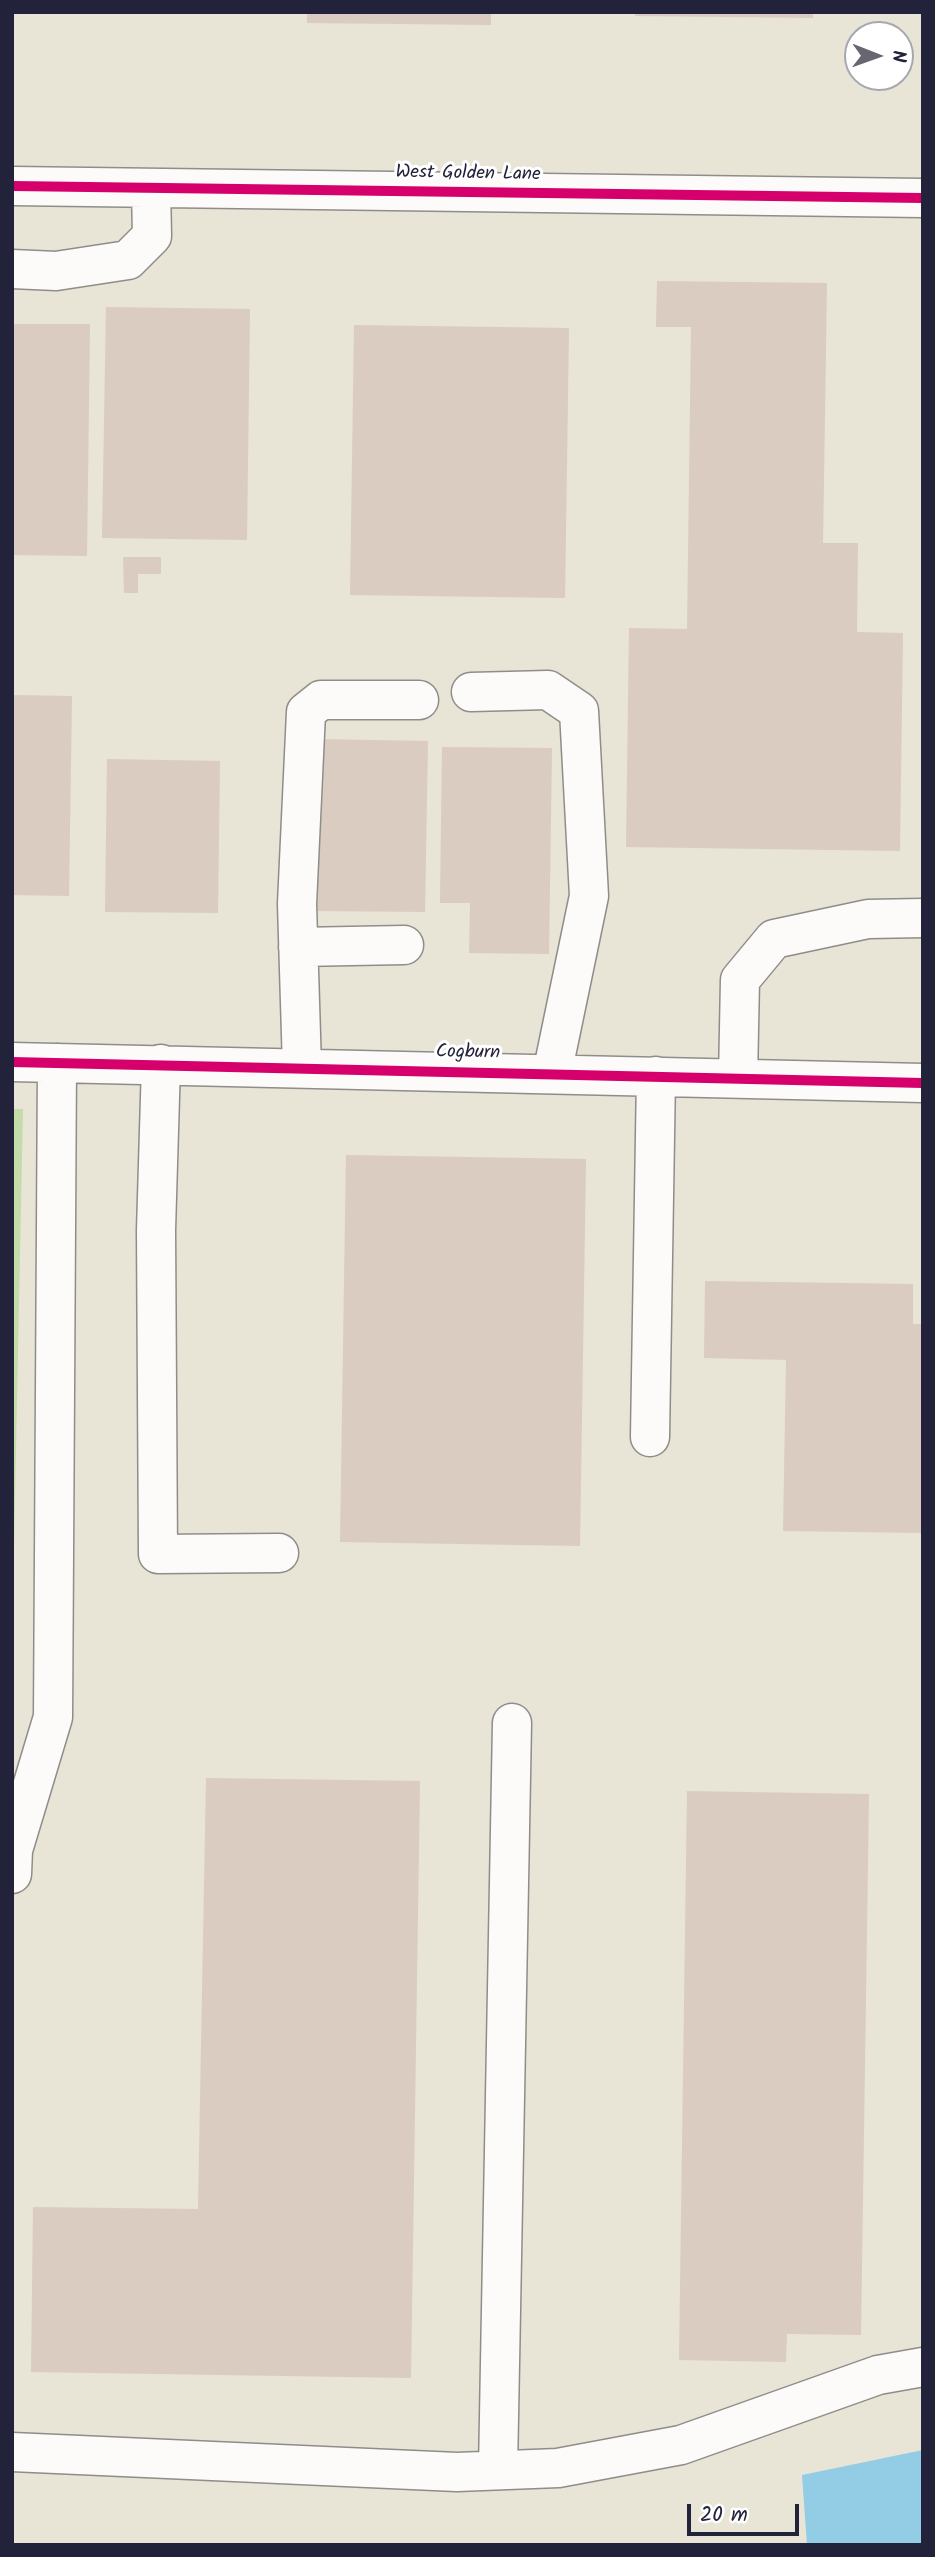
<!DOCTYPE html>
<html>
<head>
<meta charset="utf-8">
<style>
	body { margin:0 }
	#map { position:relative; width:935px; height:2557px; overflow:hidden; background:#e8e4d6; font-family:Kalam,sans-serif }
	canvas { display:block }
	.frame { position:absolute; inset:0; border:14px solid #22223b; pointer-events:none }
	.north { position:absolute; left:844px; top:21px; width:70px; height:70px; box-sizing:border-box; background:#fff; border:2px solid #a7a7b1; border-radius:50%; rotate:91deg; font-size:19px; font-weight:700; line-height:28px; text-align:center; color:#22223b }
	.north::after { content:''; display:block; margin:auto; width:24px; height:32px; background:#676671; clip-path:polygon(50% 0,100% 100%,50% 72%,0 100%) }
	.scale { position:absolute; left:687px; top:2504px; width:112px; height:32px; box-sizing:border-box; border:4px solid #22223b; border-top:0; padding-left:9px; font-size:21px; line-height:24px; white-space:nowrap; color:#22223b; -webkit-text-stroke:5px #fff; paint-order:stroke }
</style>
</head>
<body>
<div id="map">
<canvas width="935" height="2557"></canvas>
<div class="frame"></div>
<div class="north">N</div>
<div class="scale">20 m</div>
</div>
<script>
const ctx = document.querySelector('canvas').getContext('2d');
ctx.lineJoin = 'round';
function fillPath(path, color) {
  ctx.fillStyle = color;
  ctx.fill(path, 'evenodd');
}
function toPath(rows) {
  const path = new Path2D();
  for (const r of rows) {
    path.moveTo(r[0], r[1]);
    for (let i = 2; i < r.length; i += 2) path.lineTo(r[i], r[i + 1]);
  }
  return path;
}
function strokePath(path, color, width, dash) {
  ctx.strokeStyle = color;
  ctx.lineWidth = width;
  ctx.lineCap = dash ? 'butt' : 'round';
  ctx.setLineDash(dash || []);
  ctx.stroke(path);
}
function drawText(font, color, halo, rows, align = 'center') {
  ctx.font = font + ' Kalam,sans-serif';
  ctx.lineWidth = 6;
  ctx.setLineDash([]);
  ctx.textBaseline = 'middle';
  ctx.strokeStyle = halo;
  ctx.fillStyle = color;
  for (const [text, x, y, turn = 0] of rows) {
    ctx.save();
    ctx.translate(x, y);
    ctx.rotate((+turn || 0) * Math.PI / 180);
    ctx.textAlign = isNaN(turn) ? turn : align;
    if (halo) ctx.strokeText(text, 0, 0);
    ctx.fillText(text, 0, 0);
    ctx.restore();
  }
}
fillPath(toPath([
	[12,1109,23,1109,12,1642]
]), '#c3dca9');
fillPath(toPath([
	[923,2450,923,2545,807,2545,802,2475]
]), '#93cce5');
fillPath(toPath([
	[307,12,491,12,491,25,307,23],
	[635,12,813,12,813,18,635,16],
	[657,281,827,283,823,543,858,543,857,632,903,633,900,851,626,847,629,628,687,629,691,327,656,327],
	[106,307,250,309,247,540,102,538],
	[12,324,90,324,87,556,12,555],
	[354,325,569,328,565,598,350,595],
	[123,557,161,557,161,574,138,574,138,593,124,593],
	[12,695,72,696,69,896,12,895],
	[317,739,428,741,425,912,314,911],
	[442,747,552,748,549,954,469,953,470,903,440,903],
	[107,759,220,761,218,913,105,912],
	[346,1155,586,1159,580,1546,340,1542],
	[705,1281,913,1284,913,1324,923,1324,923,1533,783,1531,786,1360,704,1358],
	[206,1778,420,1781,411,2378,31,2372,33,2207,198,2209],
	[687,1791,869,1794,861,2335,787,2334,786,2362,679,2360]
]), '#daccc1');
const minor = toPath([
	[12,186,923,198],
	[12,269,56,271,128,260,152,236,151,188],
	[471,692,548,690,579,711,589,896,552,1074],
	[298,947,404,945],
	[12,1062,923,1083],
	[161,1064,156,1230,158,1554,279,1553],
	[302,1068,297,904,306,712,321,700,419,700],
	[738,1078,740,980,774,939,868,919,923,918],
	[650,1437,656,1076],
	[12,1874,13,1850,53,1717,57,1063],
	[12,2452,457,2472,558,2468,681,2445,878,2375,923,2367],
	[498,2470,512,1723]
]);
strokePath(minor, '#8f8d8a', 41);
strokePath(minor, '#fcfbf9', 38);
strokePath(toPath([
	[12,186,923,198],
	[12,1062,923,1083]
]), '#d6006c', 10);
drawText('19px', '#22223b', '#fff', [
	["West Golden Lane",468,175,1],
	["Cogburn",468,1054,1]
]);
</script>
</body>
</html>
